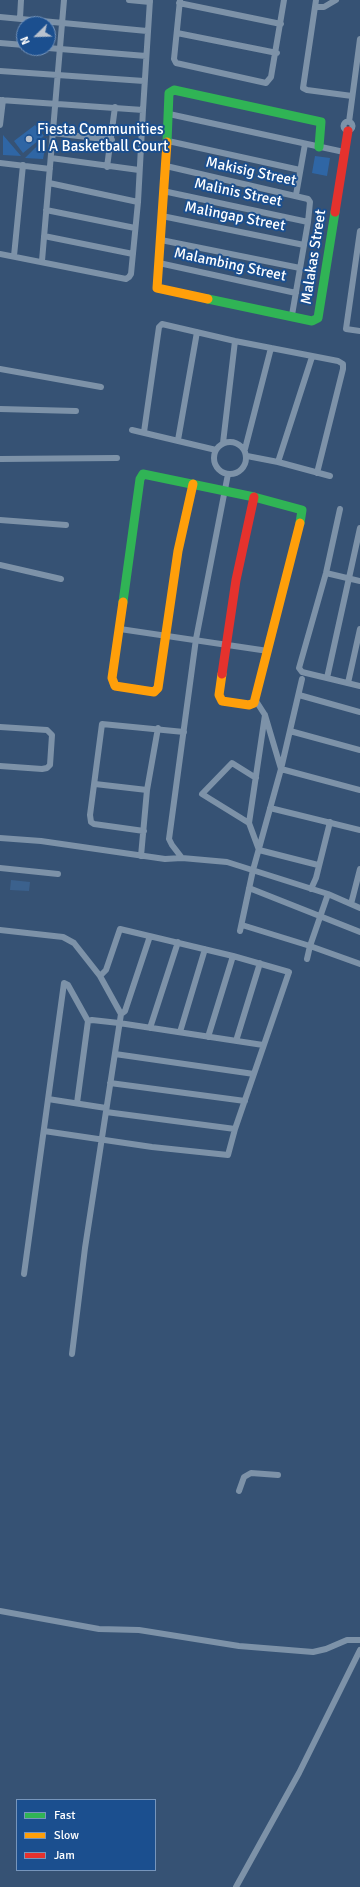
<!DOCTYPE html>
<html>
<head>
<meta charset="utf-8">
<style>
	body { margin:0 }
	#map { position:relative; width:360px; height:1887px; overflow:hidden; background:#365274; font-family:Signika,sans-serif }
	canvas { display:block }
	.legend { position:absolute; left:16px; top:1799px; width:140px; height:72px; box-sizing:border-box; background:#1b4f8f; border:1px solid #7695bc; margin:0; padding:5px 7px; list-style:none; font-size:12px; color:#fff }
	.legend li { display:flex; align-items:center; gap:8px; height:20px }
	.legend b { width:20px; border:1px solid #7695bc }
	.north { position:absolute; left:16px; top:16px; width:40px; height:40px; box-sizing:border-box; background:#1b4f8f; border:1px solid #7695bc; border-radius:50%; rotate:247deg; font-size:11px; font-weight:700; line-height:16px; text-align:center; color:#fff }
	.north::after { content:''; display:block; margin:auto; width:14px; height:18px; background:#b9c2ce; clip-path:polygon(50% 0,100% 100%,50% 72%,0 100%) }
</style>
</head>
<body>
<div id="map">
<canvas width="360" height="1887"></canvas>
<ul class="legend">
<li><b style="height:5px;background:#30b455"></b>Fast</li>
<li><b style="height:5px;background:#ff9f0a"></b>Slow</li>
<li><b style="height:5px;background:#e5322d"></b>Jam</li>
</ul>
<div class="north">N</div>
</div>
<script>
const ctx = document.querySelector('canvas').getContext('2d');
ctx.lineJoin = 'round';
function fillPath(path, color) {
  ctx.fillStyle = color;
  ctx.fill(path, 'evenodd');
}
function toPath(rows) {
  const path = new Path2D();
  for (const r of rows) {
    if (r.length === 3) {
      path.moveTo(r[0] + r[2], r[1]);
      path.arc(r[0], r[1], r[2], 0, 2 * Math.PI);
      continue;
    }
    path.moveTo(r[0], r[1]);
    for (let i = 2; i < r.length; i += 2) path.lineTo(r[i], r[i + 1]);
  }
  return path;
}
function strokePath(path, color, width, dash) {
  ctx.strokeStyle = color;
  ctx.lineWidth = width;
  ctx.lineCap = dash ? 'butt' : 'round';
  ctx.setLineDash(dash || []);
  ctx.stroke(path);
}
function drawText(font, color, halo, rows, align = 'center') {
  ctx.font = font + ' Signika,sans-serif';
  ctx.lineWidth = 4;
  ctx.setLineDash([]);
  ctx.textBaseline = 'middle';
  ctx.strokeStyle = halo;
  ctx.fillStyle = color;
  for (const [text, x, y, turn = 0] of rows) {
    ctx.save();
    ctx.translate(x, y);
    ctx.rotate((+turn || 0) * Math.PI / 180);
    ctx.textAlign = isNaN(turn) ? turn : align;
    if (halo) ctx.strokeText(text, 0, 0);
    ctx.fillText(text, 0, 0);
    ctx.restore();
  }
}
fillPath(toPath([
	[35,125,44,136,23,153,14,141],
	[3,135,21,156,3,155],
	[47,138,43,159,25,158,35,148],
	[315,156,330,158,327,176,312,173]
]), '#2f66a5');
fillPath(toPath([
	[11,880,30,882,29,891,10,890]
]), '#3b618d');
strokePath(toPath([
	[129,0,150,2],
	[180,0,174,59,176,63,266,83,271,77,284,0],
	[316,0,303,88,307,90,352,96],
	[179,3,281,24],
	[315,7,324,7,336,0],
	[0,17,147,31],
	[20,18,21,0],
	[177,33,277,53],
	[0,43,24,45],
	[48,48,146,56],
	[0,71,144,81],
	[0,100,143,110,138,202,131,274,129,277,126,279,0,254],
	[143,110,150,0],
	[169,114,344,152],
	[348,126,4.5],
	[349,122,360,39],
	[0,125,3,100],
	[53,133,112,140],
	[168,141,300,170],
	[51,158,139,170],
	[0,163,50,169],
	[166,166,308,199,310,202,308,222,292,315],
	[107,167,115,107],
	[49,183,138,202],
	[163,191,308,222],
	[296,195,305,144],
	[46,210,135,228],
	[162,216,304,245],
	[360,231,346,329,360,331],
	[44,236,133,254],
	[161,240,300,268],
	[14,256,23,165],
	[42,261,64,0],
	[159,263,296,293],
	[0,369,101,387],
	[0,409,76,411],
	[132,430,216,450],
	[144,432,159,327,162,324,235,341,338,361,343,364,343,369,317,473],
	[178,440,197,332],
	[230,458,16],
	[223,443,235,341],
	[245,449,271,348],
	[247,456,278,462,330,476],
	[0,459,117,458],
	[278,462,312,357],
	[340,509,326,573,299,668,302,672,360,686],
	[0,520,66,525],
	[0,565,61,579],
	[326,573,360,581],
	[120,629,268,651],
	[327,678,360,528],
	[348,683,360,629],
	[299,695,360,712],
	[256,701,265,715,281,769,360,790],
	[265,715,249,823,259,850,318,865],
	[0,727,47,730,52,735,50,765,47,768,42,769,0,766],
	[290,731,360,750],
	[95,784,147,790],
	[270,808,360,830],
	[249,823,202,794,232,763,256,778],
	[144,831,94,824,91,822,90,815,102,724,184,732],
	[0,838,41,841,165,859,182,858,227,862,328,894,360,908],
	[141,856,147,790,158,728],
	[182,858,172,845,169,839,196,639,228,474],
	[0,868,58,874],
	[249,888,360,932],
	[311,889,316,878,330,822],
	[351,904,360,869],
	[242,925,310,946,360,964],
	[0,930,63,937,74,943,100,976,121,1014,85,1248,72,1354],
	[240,931,253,870,281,769,302,679],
	[307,959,310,946,328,894],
	[121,1014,125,1011,150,936],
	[88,1021,92,1020,119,1023,263,1045],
	[150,1028,178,942],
	[180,1032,205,949],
	[208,1037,233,956],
	[236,1041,260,963],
	[115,1054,254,1074],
	[110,1083,245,1101],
	[48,1099,106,1108],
	[106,1112,235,1129],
	[44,1131,152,1147,228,1155,235,1129,289,972,233,956,120,929,106,970,100,976],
	[24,1274,64,983,68,985,88,1021,77,1103],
	[239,1491,244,1477,251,1473,278,1475],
	[0,1611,99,1629,139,1630,239,1646,313,1652,326,1649,347,1640,360,1640],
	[236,1887,299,1773,360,1650]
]), '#7d92a8', 6);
strokePath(toPath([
	[167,142,169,93,174,90,321,122,319,147],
	[208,299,312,321,318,318,335,212],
	[123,602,140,479,143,474,254,497,302,510,300,523]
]), '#30b455', 9);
strokePath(toPath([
	[167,142,157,288,208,299],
	[123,602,112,678,115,686,154,692,158,688,178,551,193,484],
	[222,674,219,695,222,701,249,705,254,703,300,523]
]), '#ff9f0a', 9);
strokePath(toPath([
	[335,212,348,131],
	[222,674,236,580,254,497]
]), '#e5322d', 9);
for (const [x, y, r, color] of [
	[29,139,4,"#b9c2ce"]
]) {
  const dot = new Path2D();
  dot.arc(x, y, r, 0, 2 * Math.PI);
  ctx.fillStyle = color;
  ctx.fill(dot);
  strokePath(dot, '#1b4f8f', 1.5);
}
drawText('15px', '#fff', '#1b4f8f', [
	["Fiesta Communities",37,130],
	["II A Basketball Court",37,147]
], 'left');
drawText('15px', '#fff', '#1b4f8f', [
	["Makisig Street",251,172,12],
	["Malinis Street",238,193,12],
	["Malingap Street",235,217,11],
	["Malakas Street",314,257,-81],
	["Malambing Street",230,265,12]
]);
</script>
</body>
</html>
